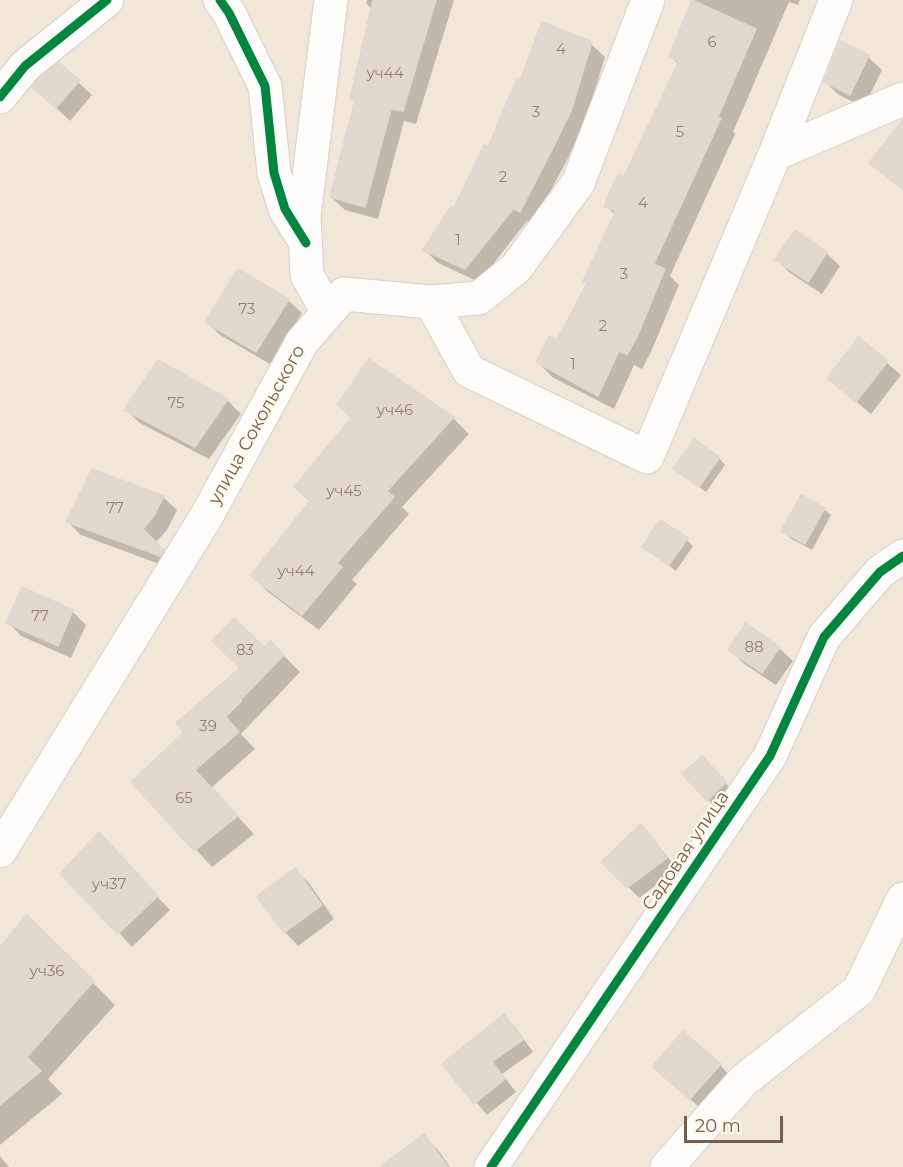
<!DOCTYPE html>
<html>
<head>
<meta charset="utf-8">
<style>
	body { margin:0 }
	#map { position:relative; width:903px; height:1167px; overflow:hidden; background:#f7f3eb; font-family:Montserrat,sans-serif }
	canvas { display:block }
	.scale { position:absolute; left:684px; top:1116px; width:99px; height:27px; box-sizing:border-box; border:3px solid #755e4b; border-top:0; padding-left:8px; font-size:18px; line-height:21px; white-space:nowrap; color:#755e4b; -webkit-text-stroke:4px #fff9ec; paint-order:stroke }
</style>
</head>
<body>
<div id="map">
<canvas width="903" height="1167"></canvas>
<div class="scale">20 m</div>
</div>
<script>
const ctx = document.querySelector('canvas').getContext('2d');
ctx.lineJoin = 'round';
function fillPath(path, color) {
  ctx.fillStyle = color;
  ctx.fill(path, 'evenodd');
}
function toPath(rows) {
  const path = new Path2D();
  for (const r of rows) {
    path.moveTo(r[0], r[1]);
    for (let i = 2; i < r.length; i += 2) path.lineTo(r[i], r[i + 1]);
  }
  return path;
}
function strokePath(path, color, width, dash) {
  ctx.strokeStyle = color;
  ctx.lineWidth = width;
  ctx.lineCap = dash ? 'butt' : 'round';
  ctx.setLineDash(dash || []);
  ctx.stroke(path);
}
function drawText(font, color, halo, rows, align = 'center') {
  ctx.font = font + ' Montserrat,sans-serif';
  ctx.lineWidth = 4.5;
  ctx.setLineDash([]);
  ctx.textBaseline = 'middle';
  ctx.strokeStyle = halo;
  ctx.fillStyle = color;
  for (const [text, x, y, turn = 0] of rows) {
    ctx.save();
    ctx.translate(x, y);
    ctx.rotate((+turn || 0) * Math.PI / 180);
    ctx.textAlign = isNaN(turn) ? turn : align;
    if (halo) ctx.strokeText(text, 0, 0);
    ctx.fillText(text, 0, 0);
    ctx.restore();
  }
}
fillPath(toPath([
	[0,0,903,0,903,1167,0,1167]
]), '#f0e7d9');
fillPath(toPath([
	[367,0,454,0,416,124,404,121,378,219,345,210,331,197,356,103,351,98,372,9,366,3],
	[693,0,800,0,798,5,789,2,733,132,735,134,670,276,679,285,651,352,642,369,634,365,614,409,552,377,538,362,557,342,588,284,584,281,616,215,605,205,625,178,679,65,671,57],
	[841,43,868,57,882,70,864,107,839,95,825,82],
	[591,44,605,57,584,125,567,160,533,224,527,221,479,282,438,263,425,250,454,210,489,149,521,82],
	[59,65,92,95,70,121,34,87],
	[903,147,903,190,871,163],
	[796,232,826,253,840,266,822,294,790,273,777,260],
	[288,300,302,313,270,364,220,335,207,322],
	[859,339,901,375,871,414,829,378],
	[369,361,453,418,469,434,402,507,409,514,352,580,357,584,319,630,268,592,252,576,311,502,296,487,352,419,339,405],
	[159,362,227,400,241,414,209,459,140,423,126,410],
	[719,458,725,465,706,492,675,469],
	[163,497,177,510,167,530,155,543,176,564,173,569,81,535,68,522],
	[824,509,831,515,812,550,790,538,783,531],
	[687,540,693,546,676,571,644,546],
	[23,589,73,612,86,625,71,658,21,636,8,622],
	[271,643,300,672,241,734,255,749,211,788,254,834,212,867,133,782,187,733],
	[240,699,242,701,221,722,219,720],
	[779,648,793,661,776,685,743,663,730,649],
	[708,764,732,790,714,806,684,774],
	[641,826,652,837,677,869,639,898,604,862],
	[112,848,170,910,132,947,119,933],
	[295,870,309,883,334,919,298,946,285,932],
	[27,917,115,1005,48,1079,62,1094,0,1145,0,949],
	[504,1016,515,1027,533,1052,502,1074,516,1092,487,1115,444,1064],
	[720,1065,733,1079,705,1112,668,1080],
	[424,1136,438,1150,450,1167,382,1167],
	[0,1156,9,1167,0,1167]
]), '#0003');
const building = toPath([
	[373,0,436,0,403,111,391,109,365,207,330,197,355,100,350,99,373,0],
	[692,0,756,29,718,117,721,118,654,264,665,269,637,337,627,355,619,351,598,396,536,362,549,336,557,340,587,283,583,281,616,211,604,206,618,174,624,176,679,62,669,57,692,0],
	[542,22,592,42,571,111,554,146,520,212,513,209,465,269,423,250,451,206,454,208,484,145,488,147,517,79,520,81,542,22],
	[840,41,869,55,850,95,824,82,840,41],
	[59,63,80,80,56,108,32,87,38,79,59,63],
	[903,119,903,189,869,163,903,119],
	[795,230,827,252,808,282,775,260,795,230],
	[238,269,289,299,256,352,205,322,238,269],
	[859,337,888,361,856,402,827,378,859,337],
	[369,359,454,417,387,491,394,497,337,563,342,567,302,615,250,576,310,501,294,487,352,417,337,405,369,359],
	[158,360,228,399,195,447,124,410,158,360],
	[694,439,720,457,699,487,673,469,694,439],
	[92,469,164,496,154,516,143,529,164,550,160,556,66,522,92,469],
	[801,495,825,508,805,544,781,531,801,495],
	[660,520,688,538,669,565,642,547,660,520],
	[22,587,73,610,58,646,6,623,22,587],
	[234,618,264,647,271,641,284,655,225,716,239,732,195,770,238,816,194,851,131,782,184,732,176,723,240,668,212,641,234,618],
	[746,623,780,647,762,673,728,650,746,623],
	[702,756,726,782,707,801,682,774,702,756],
	[641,824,667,858,627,888,601,862,641,824],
	[99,832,158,896,118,934,60,874,99,832],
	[295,868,322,905,284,933,257,896,295,868],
	[27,915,94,981,27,1057,41,1071,0,1105,0,947,27,915],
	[504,1014,523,1040,492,1062,505,1079,474,1104,442,1064,504,1014],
	[683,1031,721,1064,690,1099,652,1067,683,1031],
	[424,1134,448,1167,380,1167,424,1134]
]);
fillPath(building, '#e1d9d0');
strokePath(building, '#e0d7cd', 1.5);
const minor = toPath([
	[220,0,229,13,265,86,274,173,285,209,304,240],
	[0,97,25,66,107,0],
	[775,154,903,99],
	[431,302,469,371,647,457,775,154,836,0],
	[328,312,307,275,304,216,331,0],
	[0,851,206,517,302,342,344,294,431,302,479,298,516,268,578,183,648,0],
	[491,1167,770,756,824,637,880,572,903,556],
	[667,1167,744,1080,859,990,903,899]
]);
strokePath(minor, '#d6d0c9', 35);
strokePath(minor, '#fefdfc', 33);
strokePath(toPath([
	[220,0,229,13,265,86,274,173,285,209,306,243],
	[0,97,25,66,107,0],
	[491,1167,770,756,824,637,880,572,903,556]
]), '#00873e', 9);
drawText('15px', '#92806f', null, [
	["6",712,43],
	["4",561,50],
	["уч44",385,74],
	["3",536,113],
	["5",680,133],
	["2",503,178],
	["4",643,204],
	["1",458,241],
	["3",624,275],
	["73",247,310],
	["2",603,327],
	["1",573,365],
	["75",176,404],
	["уч46",395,411],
	["уч45",344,492],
	["77",115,509],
	["уч44",296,572],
	["77",40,617],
	["88",754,648],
	["83",245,651],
	["39",208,727],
	["65",184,799],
	["уч37",109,885],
	["уч36",47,972]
]);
drawText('18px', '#755e4b', '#fff9ec', [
	["улица Сокольского",257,425,-61],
	["Садовая улица",686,851,-56]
]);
</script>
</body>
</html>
